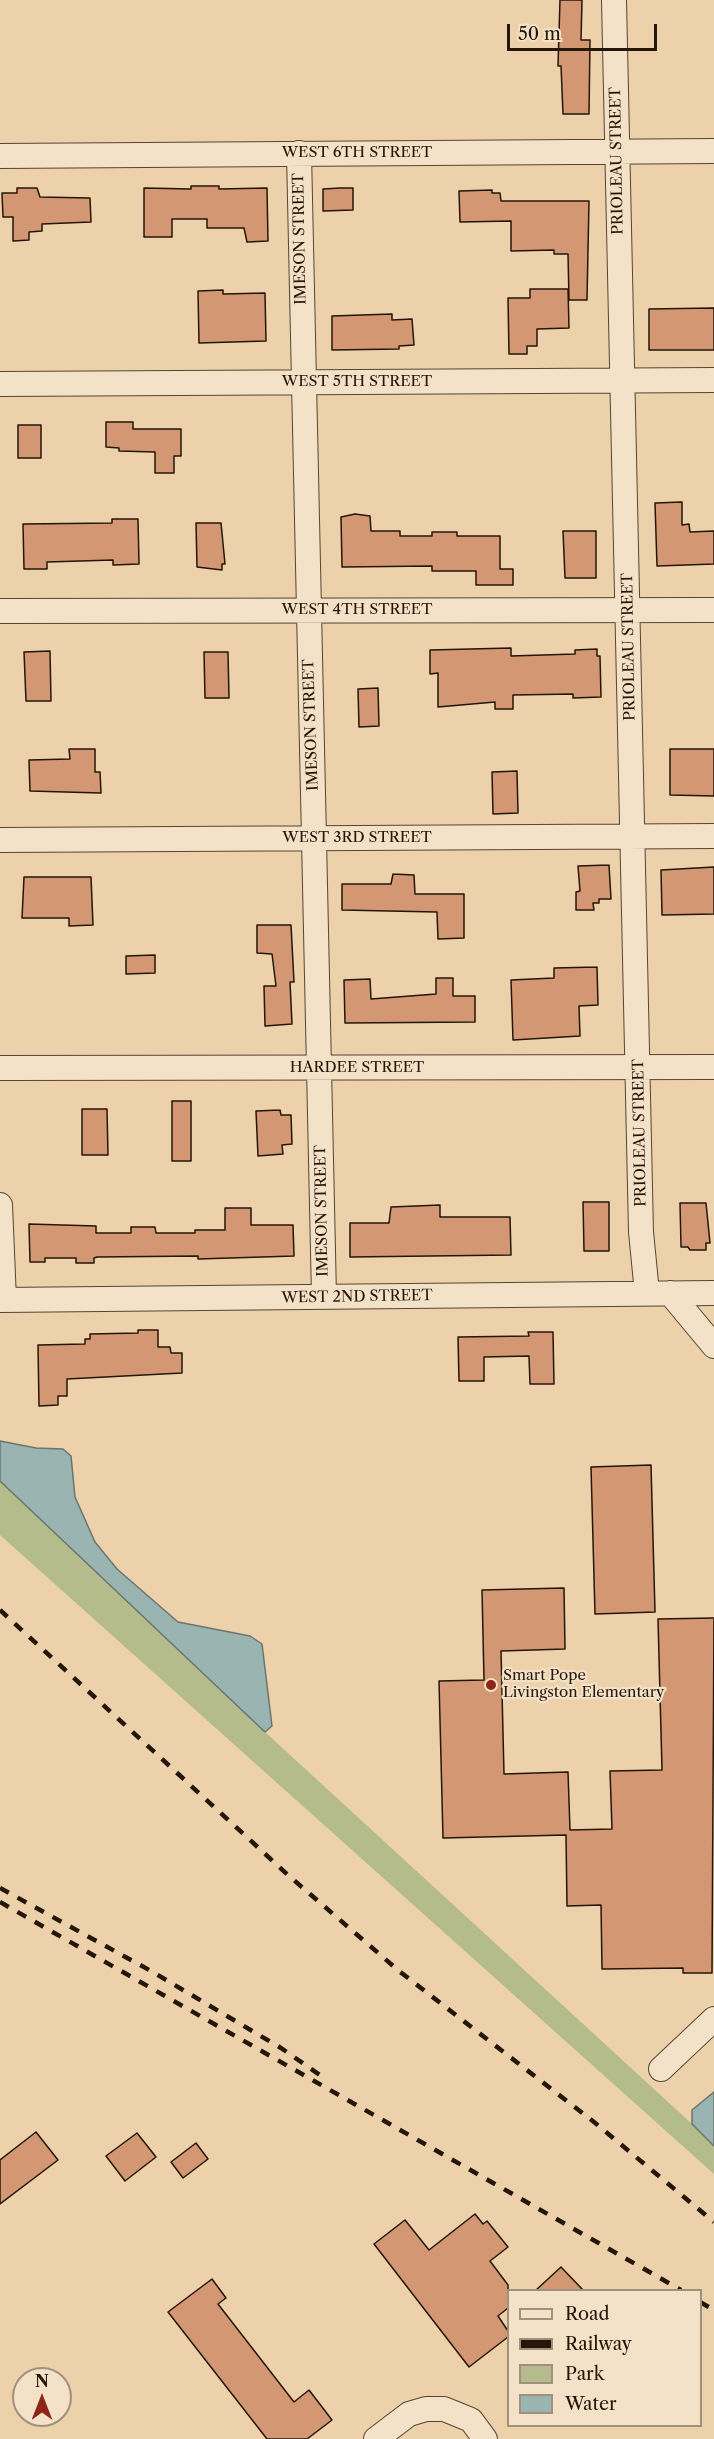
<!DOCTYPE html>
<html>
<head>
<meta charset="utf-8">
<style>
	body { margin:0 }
	#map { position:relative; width:714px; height:2439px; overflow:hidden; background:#ecd1aa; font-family:"Libre Caslon Text",serif }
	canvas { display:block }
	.legend { position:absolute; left:507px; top:2289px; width:195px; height:138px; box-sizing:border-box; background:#f3e1c8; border:2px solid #a0907c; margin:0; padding:8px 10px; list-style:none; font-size:18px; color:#241609 }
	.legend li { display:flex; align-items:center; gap:12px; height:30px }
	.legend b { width:30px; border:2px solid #a0907c }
	.north { position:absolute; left:12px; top:2367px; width:60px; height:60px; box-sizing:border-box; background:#f3e1c8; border:2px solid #a0907c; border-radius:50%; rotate:0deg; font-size:16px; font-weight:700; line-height:24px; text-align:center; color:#241609 }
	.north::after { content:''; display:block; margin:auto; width:21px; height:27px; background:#8f2418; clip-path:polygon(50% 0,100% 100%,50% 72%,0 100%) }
	.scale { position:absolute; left:507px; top:24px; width:150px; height:27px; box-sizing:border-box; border:3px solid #241609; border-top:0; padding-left:8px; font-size:18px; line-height:21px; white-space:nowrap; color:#241609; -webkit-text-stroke:4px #f3e1c8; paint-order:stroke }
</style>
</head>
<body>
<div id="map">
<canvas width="714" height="2439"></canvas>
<ul class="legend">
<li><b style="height:8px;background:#f3e1c8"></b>Road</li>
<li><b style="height:8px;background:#241609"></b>Railway</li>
<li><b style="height:16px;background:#b4bc8b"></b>Park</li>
<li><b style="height:16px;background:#9ab5b1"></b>Water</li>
</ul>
<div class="north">N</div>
<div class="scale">50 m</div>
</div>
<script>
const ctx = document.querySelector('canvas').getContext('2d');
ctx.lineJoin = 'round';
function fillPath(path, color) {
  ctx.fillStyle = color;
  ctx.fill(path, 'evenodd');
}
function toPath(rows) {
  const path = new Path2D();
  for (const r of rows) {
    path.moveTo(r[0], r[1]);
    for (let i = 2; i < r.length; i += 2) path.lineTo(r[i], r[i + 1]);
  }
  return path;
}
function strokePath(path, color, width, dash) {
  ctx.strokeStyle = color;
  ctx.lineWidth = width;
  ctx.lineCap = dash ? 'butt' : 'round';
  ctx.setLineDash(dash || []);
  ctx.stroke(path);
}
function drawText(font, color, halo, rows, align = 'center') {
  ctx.font = font + ' "Libre Caslon Text",serif';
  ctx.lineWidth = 4.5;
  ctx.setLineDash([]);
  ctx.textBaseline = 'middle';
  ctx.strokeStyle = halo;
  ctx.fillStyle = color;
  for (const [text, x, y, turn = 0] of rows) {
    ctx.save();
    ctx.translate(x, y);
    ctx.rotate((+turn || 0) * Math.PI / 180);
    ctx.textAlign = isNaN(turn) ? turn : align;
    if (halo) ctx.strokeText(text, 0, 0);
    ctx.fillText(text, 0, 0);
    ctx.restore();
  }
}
fillPath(toPath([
	[0,1481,265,1732,692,2124,714,2146,714,2174,0,1535]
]), '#b4bc8b');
const water = toPath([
	[0,1441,36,1448,63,1449,71,1456,75,1497,95,1542,117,1569,178,1622,250,1636,262,1644,272,1726,265,1732,0,1481,0,1441],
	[714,2092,714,2146,692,2124,692,2110,714,2092]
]);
fillPath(water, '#9ab5b1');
strokePath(water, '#6b756e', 1.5);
const building = toPath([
	[560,0,582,0,581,40,590,40,589,114,563,114,561,66,558,66,560,0],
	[191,186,219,186,219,189,267,188,268,241,247,242,244,228,207,228,207,219,172,219,172,237,144,237,144,188,191,189,191,186],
	[17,188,37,188,40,197,90,198,91,222,42,224,42,231,29,232,29,240,13,241,13,217,3,217,2,193,17,193,17,188],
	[340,188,353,188,353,210,323,211,323,189,340,188],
	[492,190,492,193,500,193,501,201,589,201,587,300,569,300,568,254,554,254,554,250,511,251,511,221,460,222,459,191,492,190],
	[530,289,568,289,569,328,537,329,537,346,527,346,527,354,509,354,508,298,530,298,530,289],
	[223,290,223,294,265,293,266,341,199,343,198,291,223,290],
	[714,308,714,350,649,350,649,309,714,308],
	[392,314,392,320,412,319,414,345,399,346,399,349,332,350,332,316,392,314],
	[106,422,133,422,133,429,181,429,181,456,174,456,174,473,155,473,155,452,119,451,119,448,106,447,106,422],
	[18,425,41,425,41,458,18,458,18,425],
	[682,502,682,525,689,524,690,532,714,531,714,564,657,566,655,503,682,502],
	[355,514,370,516,371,531,400,531,400,536,432,536,432,532,457,532,457,536,500,536,500,569,513,569,513,585,476,585,476,571,432,571,432,566,342,567,341,517,355,514],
	[112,519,138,519,139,564,113,565,113,560,47,562,47,569,24,569,23,524,112,523,112,519],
	[196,523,221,523,225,564,222,564,222,570,197,567,196,523],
	[563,531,596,531,596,578,565,578,563,531],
	[511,648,511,656,575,654,575,650,597,649,597,656,600,656,601,697,573,698,573,694,513,695,513,709,495,709,495,702,438,707,438,673,430,674,430,650,511,648],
	[50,651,51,701,26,701,24,652,50,651],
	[204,652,228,652,229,698,205,698,204,652],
	[378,688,379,726,359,727,358,689,378,688],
	[69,749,95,749,95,772,100,772,101,793,30,791,29,760,70,759,69,749],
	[670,749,714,749,714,796,670,795,670,749],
	[517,771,518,813,493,814,492,772,517,771],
	[609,865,611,899,599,899,599,903,593,903,594,910,576,910,576,892,580,891,578,866,609,865],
	[714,867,714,914,662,915,661,870,714,867],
	[393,874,414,875,415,894,464,894,464,938,438,939,437,912,342,910,342,884,391,884,393,874],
	[24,877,91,877,93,925,69,926,69,918,22,918,24,877],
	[257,925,291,925,294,982,290,982,292,1024,265,1026,264,986,276,986,272,954,257,953,257,925],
	[155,955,155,973,126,974,126,956,155,955],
	[597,967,598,1005,579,1006,580,1036,513,1040,511,980,554,978,554,968,597,967],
	[436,978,453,978,453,996,475,996,475,1022,345,1023,344,980,370,979,371,999,436,994,436,978],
	[172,1101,191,1101,191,1161,172,1161,172,1101],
	[82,1109,107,1109,108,1155,82,1155,82,1109],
	[280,1110,281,1115,291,1115,292,1144,282,1145,283,1154,258,1156,256,1111,280,1110],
	[583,1202,609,1202,609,1251,584,1251,583,1202],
	[680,1203,706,1203,710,1243,706,1243,706,1250,690,1250,688,1247,681,1247,680,1203],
	[440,1205,440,1217,510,1217,511,1255,350,1257,350,1223,389,1223,391,1207,440,1205],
	[225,1208,251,1208,251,1225,293,1225,294,1256,198,1259,198,1256,97,1257,94,1258,94,1263,76,1263,76,1258,45,1258,45,1262,30,1262,29,1224,96,1226,96,1233,131,1233,131,1227,155,1227,156,1233,195,1233,195,1230,225,1230,225,1208],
	[138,1330,158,1330,158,1347,170,1347,171,1353,182,1353,182,1373,67,1379,67,1396,58,1396,58,1405,39,1406,38,1345,85,1344,85,1339,90,1339,90,1334,138,1333,138,1330],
	[528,1332,553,1332,554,1384,530,1384,529,1356,484,1357,484,1381,459,1381,458,1337,529,1336,528,1332],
	[651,1465,655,1612,595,1614,591,1467,651,1465],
	[564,1588,565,1649,501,1651,504,1774,568,1772,570,1830,612,1829,610,1771,662,1770,658,1619,714,1618,712,1973,683,1973,683,1968,602,1969,601,1905,567,1906,566,1835,443,1838,439,1681,484,1680,482,1590,564,1588],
	[36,2132,58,2160,0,2204,0,2160,36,2132],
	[137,2133,156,2157,125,2181,106,2156,137,2133],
	[196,2143,208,2159,183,2178,171,2162,196,2143],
	[475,2214,483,2224,487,2221,508,2247,490,2261,508,2285,508,2308,498,2316,508,2331,508,2337,469,2367,374,2244,405,2220,429,2250,475,2214],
	[561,2267,583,2290,536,2290,561,2267],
	[212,2279,226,2298,218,2304,294,2402,309,2390,332,2420,307,2439,267,2439,168,2312,212,2279]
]);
fillPath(building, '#d39774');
strokePath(building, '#241609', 1.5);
const minor = toPath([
	[614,0,641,1232,647,1293],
	[299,153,324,1297],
	[0,156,714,151],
	[0,384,714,380],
	[0,611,714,610],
	[0,840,714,836],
	[0,1068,714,1067],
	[0,1205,4,1300],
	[670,1293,714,1346],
	[0,1300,714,1293],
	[661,2069,714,2019],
	[376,2439,409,2414,426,2409,444,2409,471,2420,485,2439]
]);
strokePath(minor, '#564531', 26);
strokePath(minor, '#f3e1c8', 24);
strokePath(toPath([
	[0,1610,288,1875,399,1971,594,2122,714,2222],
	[0,1888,151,1971,281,2048,324,2078],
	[0,1902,681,2290],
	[700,2302,714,2310]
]), '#241609', 4.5, [10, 10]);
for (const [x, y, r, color] of [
	[491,1685,6,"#8f2418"]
]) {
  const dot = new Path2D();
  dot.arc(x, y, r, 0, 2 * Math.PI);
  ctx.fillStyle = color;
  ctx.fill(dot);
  strokePath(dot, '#f3e1c8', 2);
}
drawText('15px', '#241609', '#f3e1c8', [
	["WEST 6TH STREET",357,153],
	["PRIOLEAU STREET",617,161,-91],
	["IMESON STREET",300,239,-91],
	["WEST 5TH STREET",357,382],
	["WEST 4TH STREET",357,610],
	["PRIOLEAU STREET",629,647,-91],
	["IMESON STREET",311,725,-92],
	["WEST 3RD STREET",357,838],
	["HARDEE STREET",357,1068],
	["PRIOLEAU STREET",640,1133,-91],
	["IMESON STREET",322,1211,-91],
	["WEST 2ND STREET",357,1297,-1]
]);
drawText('15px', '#241609', '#f3e1c8', [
	["Smart Pope",503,1676],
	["Livingston Elementary",503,1693]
], 'left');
</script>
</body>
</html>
